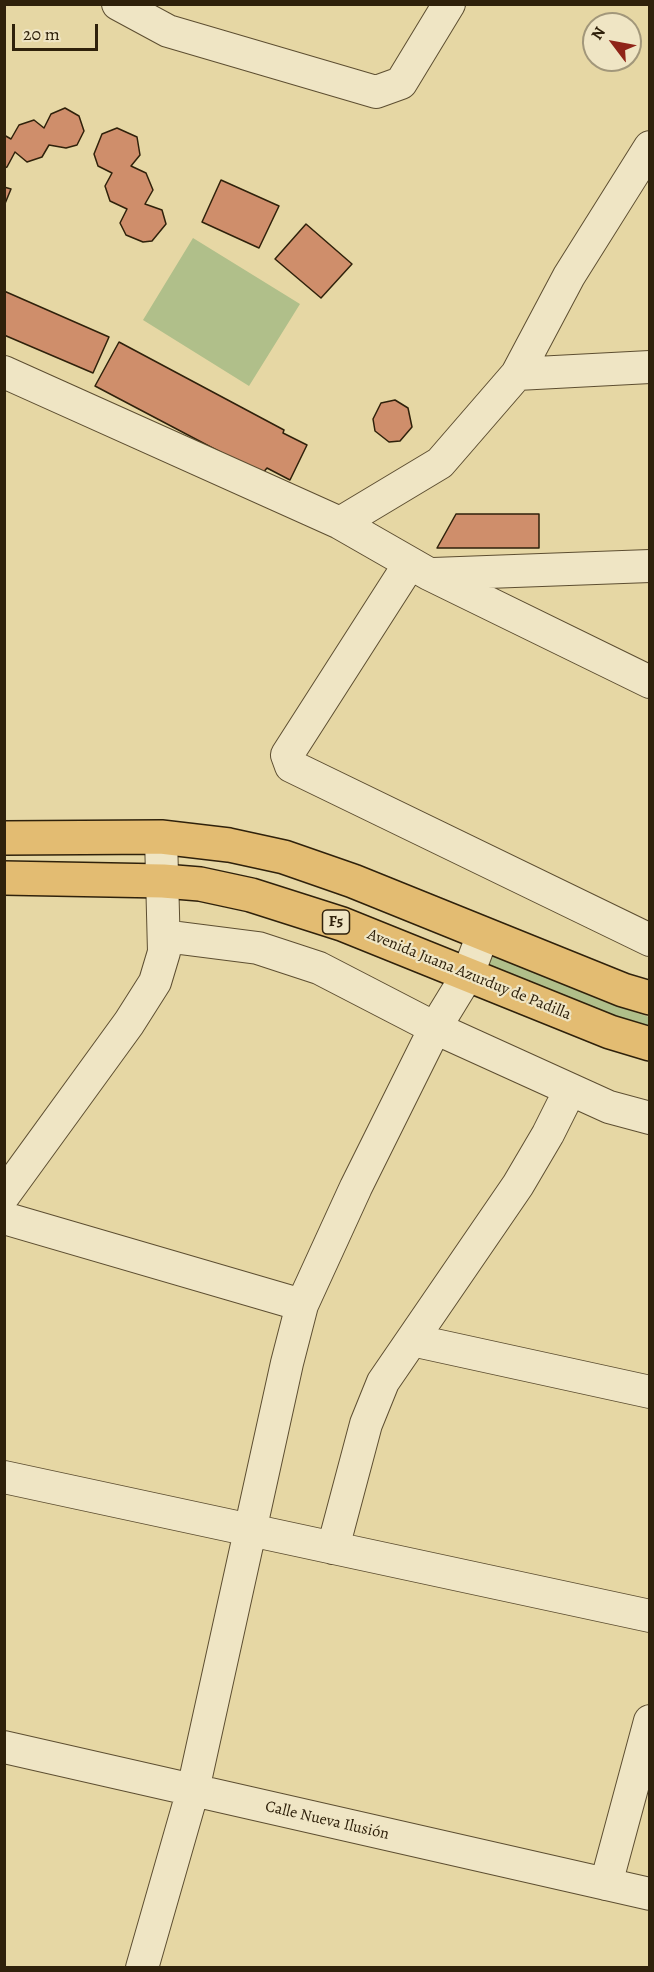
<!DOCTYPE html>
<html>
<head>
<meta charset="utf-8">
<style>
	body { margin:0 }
	#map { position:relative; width:654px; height:1972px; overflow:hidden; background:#e6d7a4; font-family:Alegreya,serif }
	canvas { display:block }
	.frame { position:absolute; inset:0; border:6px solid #2f210b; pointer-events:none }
	.north { position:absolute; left:582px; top:12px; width:60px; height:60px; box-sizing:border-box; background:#efe5c4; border:2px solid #a2977a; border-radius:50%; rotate:302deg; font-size:16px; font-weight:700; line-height:24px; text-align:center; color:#2f210b }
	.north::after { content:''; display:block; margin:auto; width:21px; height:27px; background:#8f2418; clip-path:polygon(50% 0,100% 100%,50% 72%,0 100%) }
	.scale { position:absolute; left:12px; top:24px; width:86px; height:27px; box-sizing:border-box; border:3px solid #2f210b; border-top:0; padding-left:8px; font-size:18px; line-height:21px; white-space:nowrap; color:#2f210b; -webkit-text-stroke:4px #efe5c4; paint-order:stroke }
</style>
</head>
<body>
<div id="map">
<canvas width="654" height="1972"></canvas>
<div class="frame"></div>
<div class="north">N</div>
<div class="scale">20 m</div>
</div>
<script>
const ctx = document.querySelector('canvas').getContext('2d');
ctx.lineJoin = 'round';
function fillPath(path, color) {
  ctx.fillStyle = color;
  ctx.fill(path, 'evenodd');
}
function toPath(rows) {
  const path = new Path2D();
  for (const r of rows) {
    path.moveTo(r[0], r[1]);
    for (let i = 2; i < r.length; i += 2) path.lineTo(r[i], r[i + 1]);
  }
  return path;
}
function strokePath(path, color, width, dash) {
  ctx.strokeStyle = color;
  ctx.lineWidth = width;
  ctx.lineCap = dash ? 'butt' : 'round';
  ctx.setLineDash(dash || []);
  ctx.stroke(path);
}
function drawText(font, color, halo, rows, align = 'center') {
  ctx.font = font + ' Alegreya,serif';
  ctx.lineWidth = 4.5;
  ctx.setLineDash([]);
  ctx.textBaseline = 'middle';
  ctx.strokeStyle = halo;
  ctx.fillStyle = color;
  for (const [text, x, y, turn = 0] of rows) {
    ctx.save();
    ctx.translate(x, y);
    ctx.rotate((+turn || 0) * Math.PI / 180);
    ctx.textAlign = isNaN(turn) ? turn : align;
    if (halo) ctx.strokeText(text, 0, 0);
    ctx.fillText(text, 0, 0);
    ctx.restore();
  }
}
fillPath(toPath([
	[193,238,300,304,249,386,143,320],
	[488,953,605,1002,649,1017,649,1029,606,1016,484,965]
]), '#b0bf8a');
const building = toPath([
	[65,108,79,116,84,131,77,145,66,148,49,145,42,157,27,162,15,152,7,167,4,168,4,135,11,139,19,125,34,120,44,128,51,114,65,108],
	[117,128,137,137,140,155,131,166,146,173,153,190,145,204,162,210,166,224,152,241,143,242,126,235,120,223,127,209,110,201,105,186,112,173,98,166,94,154,102,134,117,128],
	[221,180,279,206,259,248,202,222,221,180],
	[4,187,11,189,4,206,4,187],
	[306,224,352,264,321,298,275,259,306,224],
	[4,291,109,337,93,373,4,335,4,291],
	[119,342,284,430,283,433,307,445,290,480,267,468,262,474,95,386,119,342],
	[395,400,408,408,412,427,400,441,389,442,375,431,373,419,381,403,395,400],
	[456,514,539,514,539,548,437,548,456,514]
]);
fillPath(building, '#cf8e6b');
strokePath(building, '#2f210b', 1.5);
const minor = toPath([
	[118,4,168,31,376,92,401,83,449,4],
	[4,372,340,523,429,574,650,682],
	[517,374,650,367],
	[340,523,440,463,517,374,569,276,650,147],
	[410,563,287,755,291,766,650,940],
	[433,574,650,566],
	[164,936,258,948,319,968,435,1028,609,1107,650,1118],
	[4,1195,129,1023,155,982,164,952,161,837],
	[4,1218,302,1305],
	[412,1340,650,1392],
	[4,1477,650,1616],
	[333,1548,366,1424,383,1382,518,1185,548,1134,570,1090],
	[4,1747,650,1894],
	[606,1884,650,1721],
	[142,1968,193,1790,287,1363,302,1305,356,1187,435,1028,468,974,483,934]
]);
const highway = toPath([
	[4,838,161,837,229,845,284,857,353,881,623,990,650,998],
	[4,878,163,881,200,884,251,895,342,924,610,1032,650,1044]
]);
strokePath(minor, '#5d4e31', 34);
strokePath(highway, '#2f210b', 36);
strokePath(minor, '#efe5c4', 32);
strokePath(highway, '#e3bc72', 33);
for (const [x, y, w] of [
	[336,922,27]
]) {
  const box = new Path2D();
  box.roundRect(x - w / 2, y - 12, w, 24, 4.5);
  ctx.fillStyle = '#efe5c4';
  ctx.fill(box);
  strokePath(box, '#2f210b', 1.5);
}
drawText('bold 15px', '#2f210b', null, [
	["F5",336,922]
]);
drawText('16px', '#2f210b', '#efe5c4', [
	["Avenida Juana Azurduy de Padilla",469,975,22],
	["Calle Nueva Ilusión",327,1821,13]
]);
</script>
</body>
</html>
